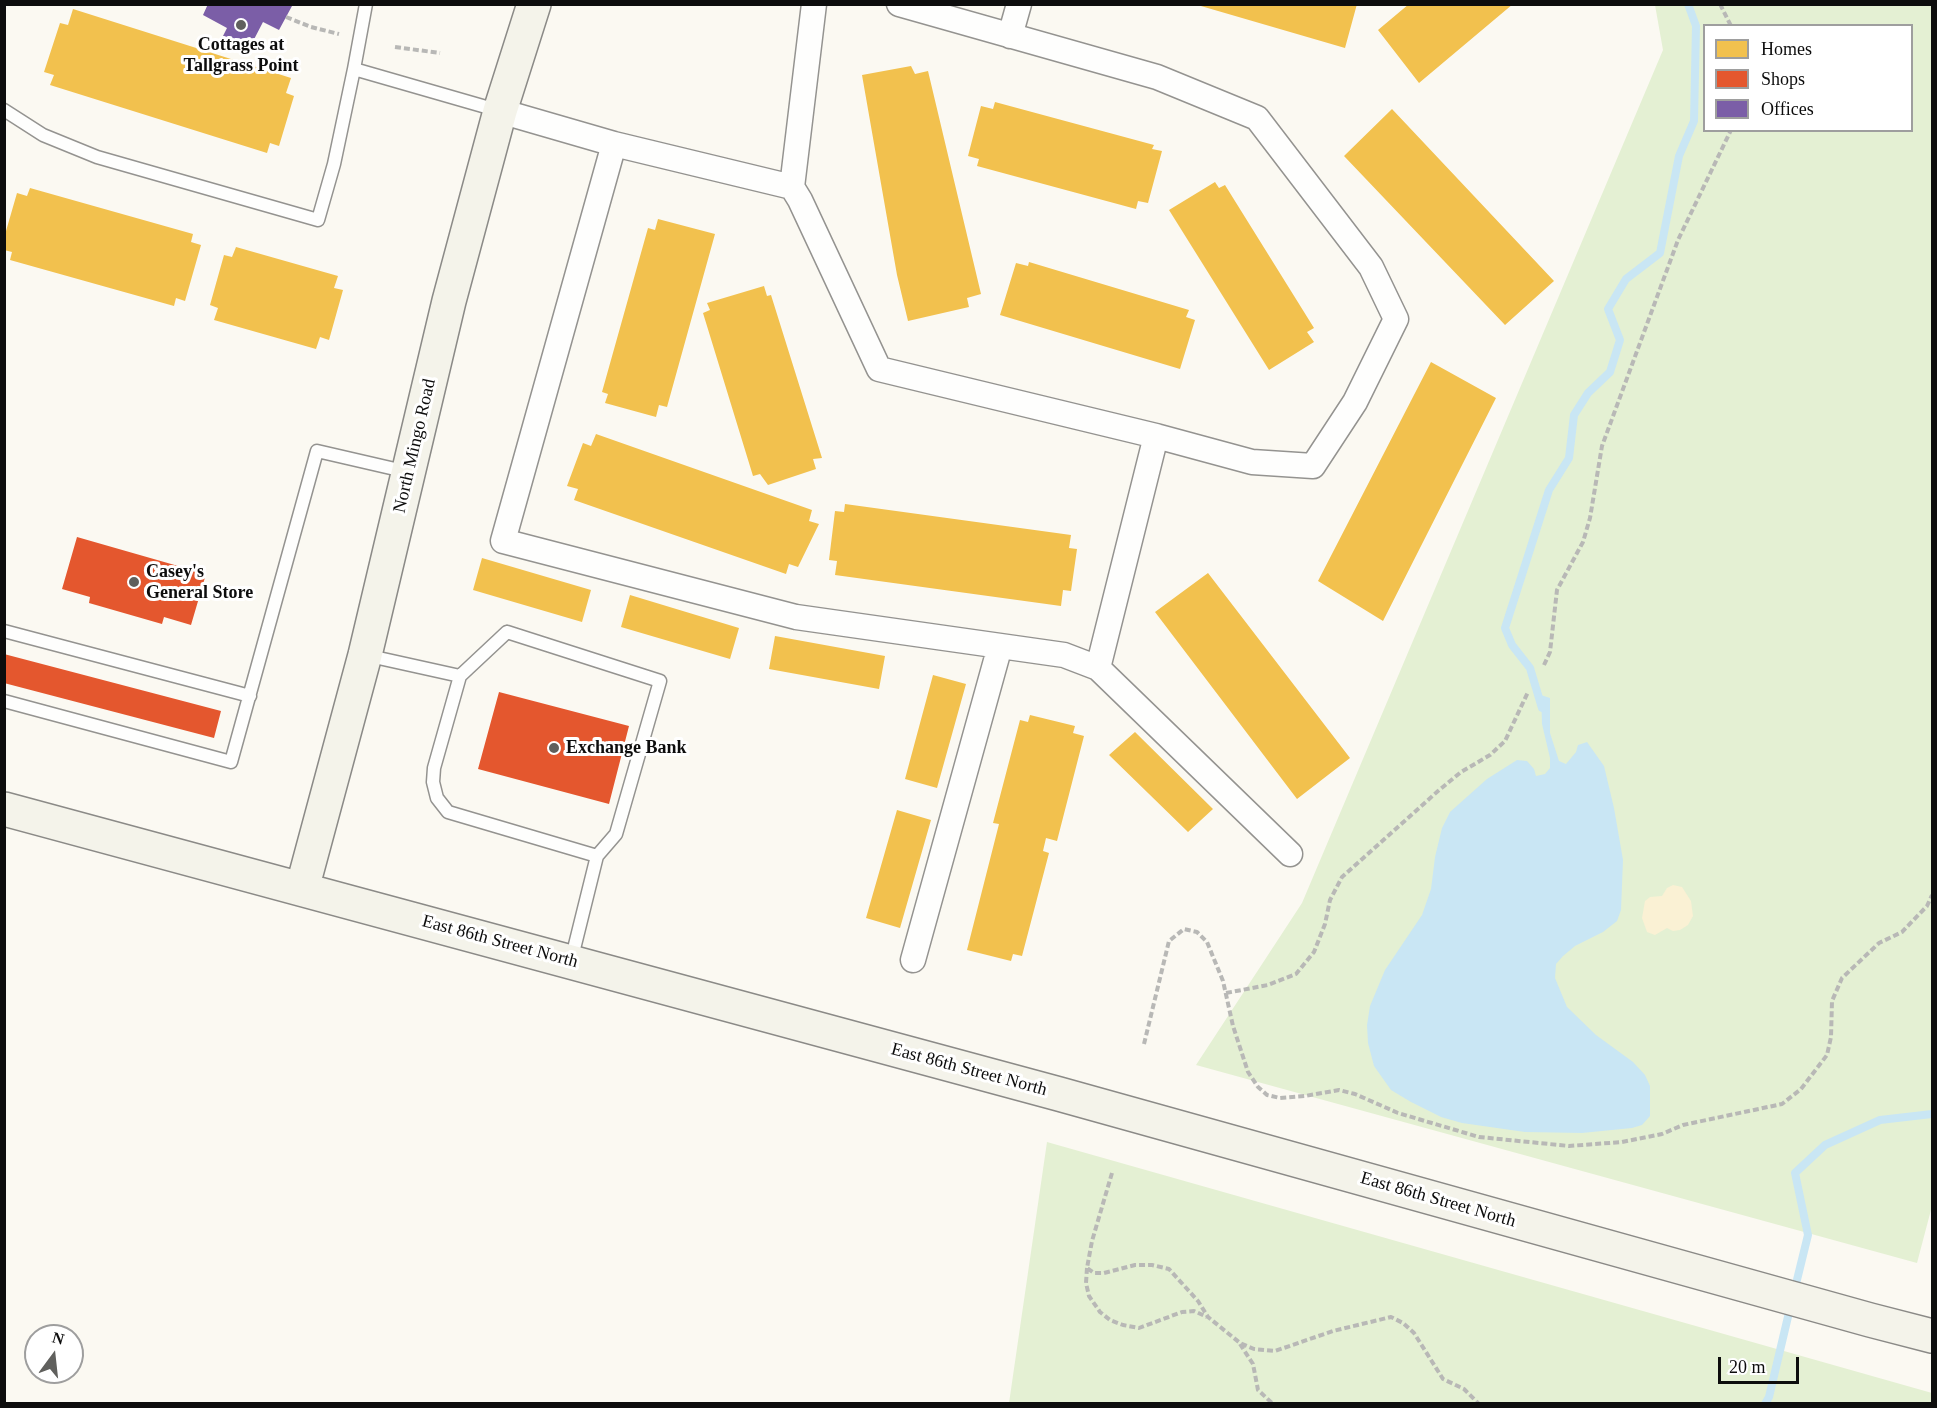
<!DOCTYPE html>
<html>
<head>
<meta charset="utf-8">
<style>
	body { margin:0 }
	#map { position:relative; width:1937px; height:1408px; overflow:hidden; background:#fbf9f2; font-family:Georgia,serif }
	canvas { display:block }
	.frame { position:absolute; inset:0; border:6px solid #0d0d0d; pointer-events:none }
	.legend { position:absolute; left:1703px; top:24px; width:210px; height:108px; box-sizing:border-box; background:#fff; border:2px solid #9e9e9e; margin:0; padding:8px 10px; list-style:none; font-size:18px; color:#0d0d0d }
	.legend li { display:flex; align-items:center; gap:12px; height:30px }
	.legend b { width:30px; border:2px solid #9e9e9e }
	.north { position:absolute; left:24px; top:1324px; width:60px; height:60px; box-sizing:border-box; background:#fff; border:2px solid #9e9e9e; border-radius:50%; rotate:15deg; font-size:16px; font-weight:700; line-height:24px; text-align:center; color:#0d0d0d }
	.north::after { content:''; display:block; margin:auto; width:21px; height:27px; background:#60605d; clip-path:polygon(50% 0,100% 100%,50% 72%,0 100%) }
	.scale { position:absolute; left:1718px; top:1357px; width:81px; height:27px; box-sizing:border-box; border:3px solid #0d0d0d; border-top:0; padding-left:8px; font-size:18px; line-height:21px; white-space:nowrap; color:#0d0d0d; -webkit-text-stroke:4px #fff; paint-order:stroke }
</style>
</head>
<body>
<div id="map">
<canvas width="1937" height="1408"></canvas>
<div class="frame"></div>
<ul class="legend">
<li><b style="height:16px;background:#f2c14e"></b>Homes</li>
<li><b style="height:16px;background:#e4572e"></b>Shops</li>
<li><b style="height:16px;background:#7b5ea7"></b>Offices</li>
</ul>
<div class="north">N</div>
<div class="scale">20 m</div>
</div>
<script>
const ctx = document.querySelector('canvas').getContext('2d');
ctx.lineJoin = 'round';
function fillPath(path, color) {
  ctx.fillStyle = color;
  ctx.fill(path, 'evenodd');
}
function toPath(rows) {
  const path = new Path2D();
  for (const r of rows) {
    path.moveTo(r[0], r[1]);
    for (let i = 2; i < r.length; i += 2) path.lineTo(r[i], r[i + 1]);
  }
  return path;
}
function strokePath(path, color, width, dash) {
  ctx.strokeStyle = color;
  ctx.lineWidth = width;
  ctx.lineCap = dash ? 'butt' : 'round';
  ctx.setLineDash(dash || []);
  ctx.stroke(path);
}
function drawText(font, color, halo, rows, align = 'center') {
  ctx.font = font + ' Georgia,serif';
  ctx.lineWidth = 6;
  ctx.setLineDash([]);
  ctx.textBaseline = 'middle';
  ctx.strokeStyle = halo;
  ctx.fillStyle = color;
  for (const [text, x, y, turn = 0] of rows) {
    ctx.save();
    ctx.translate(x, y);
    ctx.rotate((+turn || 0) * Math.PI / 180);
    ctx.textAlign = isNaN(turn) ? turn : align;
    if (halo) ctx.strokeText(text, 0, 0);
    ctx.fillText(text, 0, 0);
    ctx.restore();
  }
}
fillPath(toPath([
	[1655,5,1932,5,1932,1206,1917,1263,1196,1065,1302,903,1663,50],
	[1704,26,1912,26,1912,130,1704,130],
	[1047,1142,1932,1393,1932,1403,1009,1403]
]), '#e4f0d3');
fillPath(toPath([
	[1673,885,1682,887,1691,901,1693,916,1688,925,1680,930,1673,931,1667,928,1655,935,1647,932,1642,918,1645,901,1650,897,1662,896,1667,888]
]), '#faf1d4');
fillPath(toPath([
	[1541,695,1550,698,1550,733,1559,761,1566,764,1576,752,1578,745,1587,742,1604,766,1614,808,1623,860,1621,910,1617,921,1603,932,1575,946,1563,956,1556,964,1555,978,1567,1007,1596,1035,1633,1062,1645,1075,1650,1086,1650,1116,1642,1125,1632,1128,1582,1133,1525,1132,1462,1123,1441,1117,1411,1102,1391,1090,1374,1066,1368,1043,1367,1025,1370,1006,1385,970,1422,915,1431,889,1435,857,1442,828,1450,812,1487,779,1517,760,1527,761,1534,769,1536,776,1545,774,1550,768,1550,758,1542,724]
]), '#c9e6f4');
fillPath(toPath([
	[1194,4,1357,4,1345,48],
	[1409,4,1513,4,1419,83,1378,30],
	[73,9,291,78,286,93,294,96,279,146,270,143,267,153,50,85,54,75,44,72,60,23,68,25],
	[911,66,915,74,928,71,981,294,967,298,969,307,908,321,897,275,862,75],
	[995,102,1154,145,1152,149,1162,151,1148,203,1138,201,1136,209,977,166,979,159,968,156,981,106,993,109],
	[1392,109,1554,281,1505,325,1344,156],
	[1215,182,1219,188,1225,185,1314,328,1307,332,1314,342,1269,370,1169,210],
	[30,188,193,234,191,242,201,245,185,301,176,298,174,306,10,260,12,252,4,250,4,238,17,193,27,196],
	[658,219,715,234,667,407,659,405,656,417,605,403,608,394,602,392,648,228,655,230],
	[236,247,338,276,334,288,343,290,329,340,320,337,316,349,214,320,218,308,210,305,224,255,232,257],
	[1029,262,1189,310,1186,317,1195,320,1180,369,1000,315,1016,263,1028,266],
	[764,286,767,296,771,295,822,458,813,459,816,469,768,485,760,474,753,476,703,313,710,310,707,303],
	[1431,362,1496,398,1383,621,1318,581],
	[596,434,812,510,809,521,819,524,798,567,789,564,786,574,574,500,578,489,567,486,583,443,591,446],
	[845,504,1071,535,1069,548,1077,549,1071,591,1063,590,1061,606,835,575,837,561,829,560,835,511,844,512],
	[482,558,591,590,582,622,473,590],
	[1208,573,1350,758,1297,799,1155,612],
	[630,595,739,628,730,659,621,627],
	[775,636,885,656,879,689,769,669],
	[933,675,966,684,937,788,905,779],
	[1030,715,1075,726,1073,733,1084,736,1057,841,1046,838,1043,851,1049,853,1022,956,1013,954,1011,961,967,950,999,824,993,823,1020,720,1028,722],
	[1135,732,1213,809,1188,832,1109,755],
	[897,810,931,820,900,928,866,918]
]), '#f2c14e');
fillPath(toPath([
	[77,537,206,574,191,625,164,617,162,624,89,603,90,597,62,589],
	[4,654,221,711,214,738,4,683],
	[499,692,629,726,609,804,478,769]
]), '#e4572e');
fillPath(toPath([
	[208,4,289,4,292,6,279,30,263,22,249,49,223,36,227,28,203,15]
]), '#7b5ea7');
strokePath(toPath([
	[1542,708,1530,668,1512,645,1505,628,1549,490,1569,458,1574,415,1588,393,1610,372,1620,340,1608,309,1626,279,1660,253,1679,156,1694,121,1696,26,1688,4],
	[1794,1292,1808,1235,1795,1173,1825,1145,1880,1120,1932,1114],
	[1765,1404,1769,1397,1791,1304]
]), '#c9e6f4', 8);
const lane = toPath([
	[366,4,354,69,500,111],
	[4,110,43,135,97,157,318,220,334,164,354,69],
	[4,631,250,696],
	[507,632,660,681,616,834,597,856,448,812,437,798,433,782,434,768,460,676,507,632],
	[365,655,460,676],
	[4,701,231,762,317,451,408,472],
	[571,961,597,856]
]);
const street = toPath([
	[814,4,792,187,800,200,879,369,1156,436,1252,462,1313,466,1355,402,1396,319,1371,267,1257,118,1157,77,899,4],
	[1010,36,1019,4],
	[500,111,614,144,792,187],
	[614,144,503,541,796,617,1064,655,1098,668,1290,854],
	[1098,668,1156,436],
	[913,960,1000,646]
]);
const secondary = toPath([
	[4,809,1059,1094,1870,1320,1932,1336],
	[302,889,365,655,449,301,500,111,534,4]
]);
strokePath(lane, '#949390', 15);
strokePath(street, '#949390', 27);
strokePath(secondary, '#8b8a87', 36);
strokePath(toPath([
	[1720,4,1731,26],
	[286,17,311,27,339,34],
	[395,47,440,53],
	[1544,665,1550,652,1557,590,1583,542,1590,518,1602,446,1678,240,1731,130],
	[1226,993,1268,985,1296,974,1314,952,1325,924,1330,900,1342,877,1438,791,1461,772,1490,755,1505,741,1528,692],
	[1144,1044,1169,941,1184,929,1197,932,1207,942,1223,981,1233,1026,1248,1072,1258,1087,1267,1095,1280,1098,1305,1096,1339,1090,1355,1094,1398,1113,1479,1137,1569,1146,1622,1142,1662,1134,1683,1125,1782,1104,1801,1089,1827,1055,1831,1037,1832,1001,1842,978,1879,943,1902,932,1927,906,1932,895],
	[1112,1173,1092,1241,1087,1268,1094,1273,1104,1273,1135,1265,1152,1265,1169,1269,1198,1301,1208,1317,1240,1343,1254,1349,1275,1351,1333,1331,1391,1317,1403,1323,1414,1333,1443,1379,1464,1389,1479,1404],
	[1087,1268,1086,1283,1089,1296,1100,1312,1110,1320,1123,1325,1139,1328,1182,1312,1194,1311,1207,1317],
	[1240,1344,1253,1364,1258,1390,1273,1404]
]), '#b8b8b6', 4, [6, 3]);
strokePath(lane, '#fefefd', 12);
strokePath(street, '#fefefd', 24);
strokePath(secondary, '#f4f3ea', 33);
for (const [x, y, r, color] of [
	[241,25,6,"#60605d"],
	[134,582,6,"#60605d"],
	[554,748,6,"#60605d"]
]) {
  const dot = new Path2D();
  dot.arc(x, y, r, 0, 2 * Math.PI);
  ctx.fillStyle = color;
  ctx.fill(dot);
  strokePath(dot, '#fff', 2);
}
drawText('bold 18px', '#0d0d0d', '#fff', [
	["Cottages at",241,45,"center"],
	["Tallgrass Point",241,66,"center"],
	["Casey's",146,572],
	["General Store",146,593],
	["Exchange Bank",566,748]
], 'left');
drawText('18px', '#0d0d0d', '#fff', [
	["North Mingo Road",415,446,-77],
	["East 86th Street North",500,942,15],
	["East 86th Street North",969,1070,15],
	["East 86th Street North",1438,1200,16]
]);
</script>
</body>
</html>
